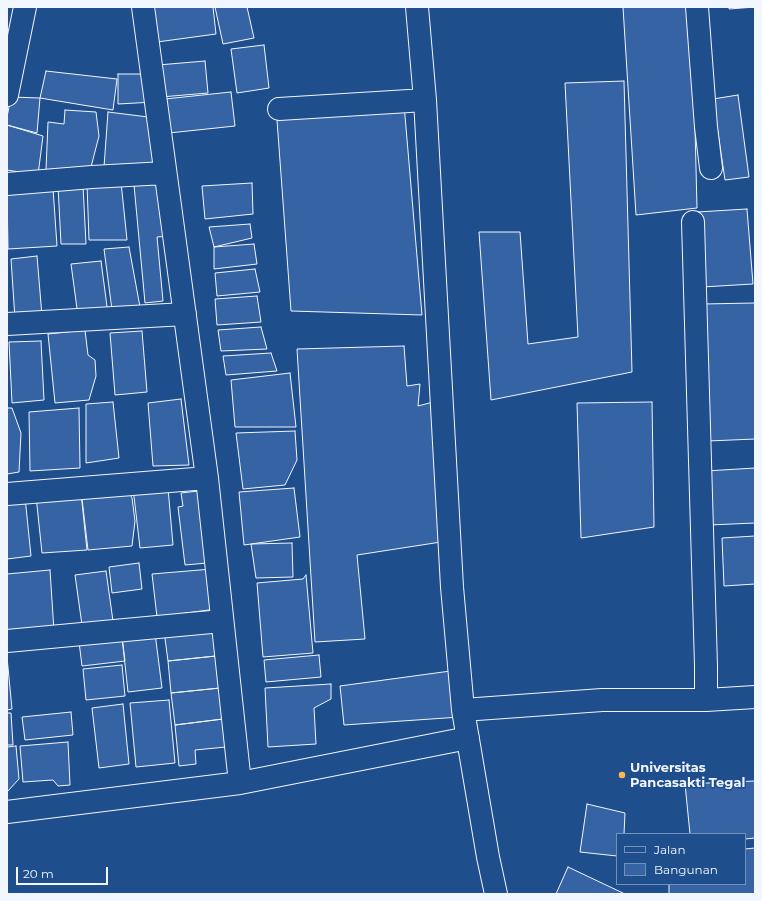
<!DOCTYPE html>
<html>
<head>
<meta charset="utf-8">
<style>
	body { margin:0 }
	#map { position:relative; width:762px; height:901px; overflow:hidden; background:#1f4e8c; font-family:Montserrat,sans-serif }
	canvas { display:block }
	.frame { position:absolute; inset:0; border:8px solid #f2f6ff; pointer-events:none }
	.legend { position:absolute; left:616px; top:833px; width:130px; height:52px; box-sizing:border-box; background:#1f4e8c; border:1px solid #7391ba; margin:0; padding:5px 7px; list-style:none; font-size:12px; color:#f2f6ff }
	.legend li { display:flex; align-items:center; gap:8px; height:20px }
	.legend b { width:20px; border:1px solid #7391ba }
	.scale { position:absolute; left:16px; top:867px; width:92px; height:18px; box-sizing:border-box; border:2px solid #f2f6ff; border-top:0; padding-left:5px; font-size:12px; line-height:14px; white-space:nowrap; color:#f2f6ff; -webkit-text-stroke:3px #1f4e8c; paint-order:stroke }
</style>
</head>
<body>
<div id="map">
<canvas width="762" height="901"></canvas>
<div class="frame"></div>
<ul class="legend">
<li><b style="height:5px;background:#1f4e8c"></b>Jalan</li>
<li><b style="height:11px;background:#3563a3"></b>Bangunan</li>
</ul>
<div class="scale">20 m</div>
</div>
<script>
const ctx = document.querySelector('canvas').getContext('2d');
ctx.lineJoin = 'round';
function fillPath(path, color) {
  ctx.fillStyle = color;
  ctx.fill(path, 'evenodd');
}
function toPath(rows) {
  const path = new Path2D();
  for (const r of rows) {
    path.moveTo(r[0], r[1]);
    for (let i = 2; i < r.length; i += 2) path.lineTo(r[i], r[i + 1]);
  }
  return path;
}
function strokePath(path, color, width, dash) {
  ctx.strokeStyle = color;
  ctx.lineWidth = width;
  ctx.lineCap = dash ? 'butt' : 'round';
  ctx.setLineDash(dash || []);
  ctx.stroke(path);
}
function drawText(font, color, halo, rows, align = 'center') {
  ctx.font = font + ' Montserrat,sans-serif';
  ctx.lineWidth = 3;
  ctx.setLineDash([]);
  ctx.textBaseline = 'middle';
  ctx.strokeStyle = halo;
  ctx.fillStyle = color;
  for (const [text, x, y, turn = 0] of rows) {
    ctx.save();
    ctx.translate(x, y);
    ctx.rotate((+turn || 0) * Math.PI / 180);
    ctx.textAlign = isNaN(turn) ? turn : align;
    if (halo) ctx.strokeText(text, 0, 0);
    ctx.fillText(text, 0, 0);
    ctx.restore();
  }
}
const building = toPath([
	[152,7,213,7,216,34,157,42,152,7],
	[215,7,247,7,254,38,223,44,215,7],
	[623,7,692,7,697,208,636,215,623,7],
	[729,7,755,7,729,9,729,7],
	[264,45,269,88,237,93,231,49,264,45],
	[205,61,208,93,161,97,158,65,205,61],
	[46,71,117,79,113,110,40,98,46,71],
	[118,74,150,74,154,102,118,104,118,74],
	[624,81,632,372,491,400,479,232,520,232,528,344,578,337,565,83,624,81],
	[231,92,235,126,169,133,165,99,231,92],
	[738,95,749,177,725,180,713,99,738,95],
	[11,97,40,98,37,133,7,125,7,117,11,97],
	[404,104,422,315,291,311,277,120,381,113,404,104],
	[65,110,96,112,99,136,91,167,46,170,48,122,64,124,65,110],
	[108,112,156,118,155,167,104,167,108,112],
	[7,125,43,136,38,175,7,170,7,125],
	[121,182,127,240,89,240,87,184,121,182],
	[159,182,170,236,157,237,163,301,145,303,134,185,159,182],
	[252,183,253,214,205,219,202,186,252,183],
	[83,185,86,244,61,244,58,186,83,185],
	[53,188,57,246,8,249,7,191,53,188],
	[747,209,753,284,702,287,697,212,747,209],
	[250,224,252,238,214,247,209,227,250,224],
	[254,244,257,264,214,269,214,247,254,244],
	[129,247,140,307,112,310,104,249,129,247],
	[37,256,42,316,15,319,11,259,37,256],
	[101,261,108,314,78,316,71,264,101,261],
	[255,269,260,292,217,296,215,273,255,269],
	[257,296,261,322,217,325,215,299,257,296],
	[755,303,755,439,708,441,703,304,755,303],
	[261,327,267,349,221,351,218,330,261,327],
	[85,330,88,355,95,360,96,376,89,400,55,403,48,334,85,330],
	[142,331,147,392,115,395,110,333,142,331],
	[41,341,44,400,12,403,9,342,41,341],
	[404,346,407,386,420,384,418,406,433,402,441,542,357,555,365,639,315,642,297,349,404,346],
	[271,353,277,371,226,375,223,356,271,353],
	[290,373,296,427,235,427,231,380,290,373],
	[181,399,189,465,153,466,148,403,181,399],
	[113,402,119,458,86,463,86,404,113,402],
	[652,402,654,527,581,538,577,403,652,402],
	[7,408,12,408,21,433,19,472,7,474,7,408],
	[79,408,80,468,30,471,29,412,79,408],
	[295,431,297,460,285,485,243,489,236,433,295,431],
	[755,468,755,523,709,525,706,471,755,468],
	[127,488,132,498,135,521,132,546,88,550,81,490,127,488],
	[133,488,168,488,173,545,140,548,133,488],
	[294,488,300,537,244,545,239,492,294,488],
	[198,491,207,563,185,565,178,507,183,506,181,493,198,491],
	[81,493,87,550,42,553,36,496,81,493],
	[25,497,31,556,7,559,7,498,25,497],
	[755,536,755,584,724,586,722,538,755,536],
	[292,543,293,577,256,578,251,544,292,543],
	[139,563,142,589,112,593,109,567,139,563],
	[212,569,216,609,157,617,152,574,212,569],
	[50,570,54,631,7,635,7,574,50,570],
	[106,571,113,621,82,625,75,575,106,571],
	[306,575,313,653,263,657,257,583,303,579,306,575],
	[213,626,216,656,168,661,164,631,213,626],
	[155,633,162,688,128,692,122,637,155,633],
	[122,637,125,661,82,666,79,642,122,637],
	[319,655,321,677,266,682,264,660,319,655],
	[216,656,220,688,171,693,168,661,216,656],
	[7,657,12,709,7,710,7,657],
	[122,665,125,696,86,700,83,669,122,665],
	[458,670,460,717,344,725,340,686,458,670],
	[331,684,331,699,314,708,316,744,268,747,265,688,331,684],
	[220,688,223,719,175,725,171,693,220,688],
	[169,700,175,763,136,767,130,703,169,700],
	[123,704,129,764,99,768,92,708,123,704],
	[71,712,73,735,25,740,22,717,71,712],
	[7,713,11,713,13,745,7,745,7,713],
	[223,719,226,747,195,750,196,764,179,766,175,725,223,719],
	[68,742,70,785,58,786,53,780,23,782,20,746,68,742],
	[16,746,19,779,7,792,7,747,16,746],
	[755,781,755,838,745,839,745,834,690,834,685,784,755,781],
	[587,804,625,813,624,834,617,834,617,856,580,852,587,804],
	[755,848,755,894,669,894,669,884,745,884,745,849,755,848],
	[568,867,625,894,556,894,568,867]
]);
fillPath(building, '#3563a3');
strokePath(building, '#f2f6ff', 1);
const minor = toPath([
	[143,7,207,478,240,783],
	[417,7,425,100,452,587,463,710,488,857,496,894],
	[697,7,706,127,711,168],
	[7,95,25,7],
	[279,109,425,100],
	[7,184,92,177,165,173],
	[693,222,706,666,706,700],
	[7,324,185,314],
	[7,494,207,478],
	[7,641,222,621],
	[463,710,602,700,706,700,755,697],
	[7,812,240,783,468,738]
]);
strokePath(minor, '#f2f6ff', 24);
strokePath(minor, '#1f4e8c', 22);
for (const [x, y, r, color] of [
	[622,775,4,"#ffb74d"]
]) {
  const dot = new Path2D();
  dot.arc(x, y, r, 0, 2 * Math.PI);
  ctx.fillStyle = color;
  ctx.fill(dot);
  strokePath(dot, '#1f4e8c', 1.5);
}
drawText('bold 13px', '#f2f6ff', '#1f4e8c', [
	["Universitas",630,768],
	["Pancasakti Tegal",630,783]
], 'left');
</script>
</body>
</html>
